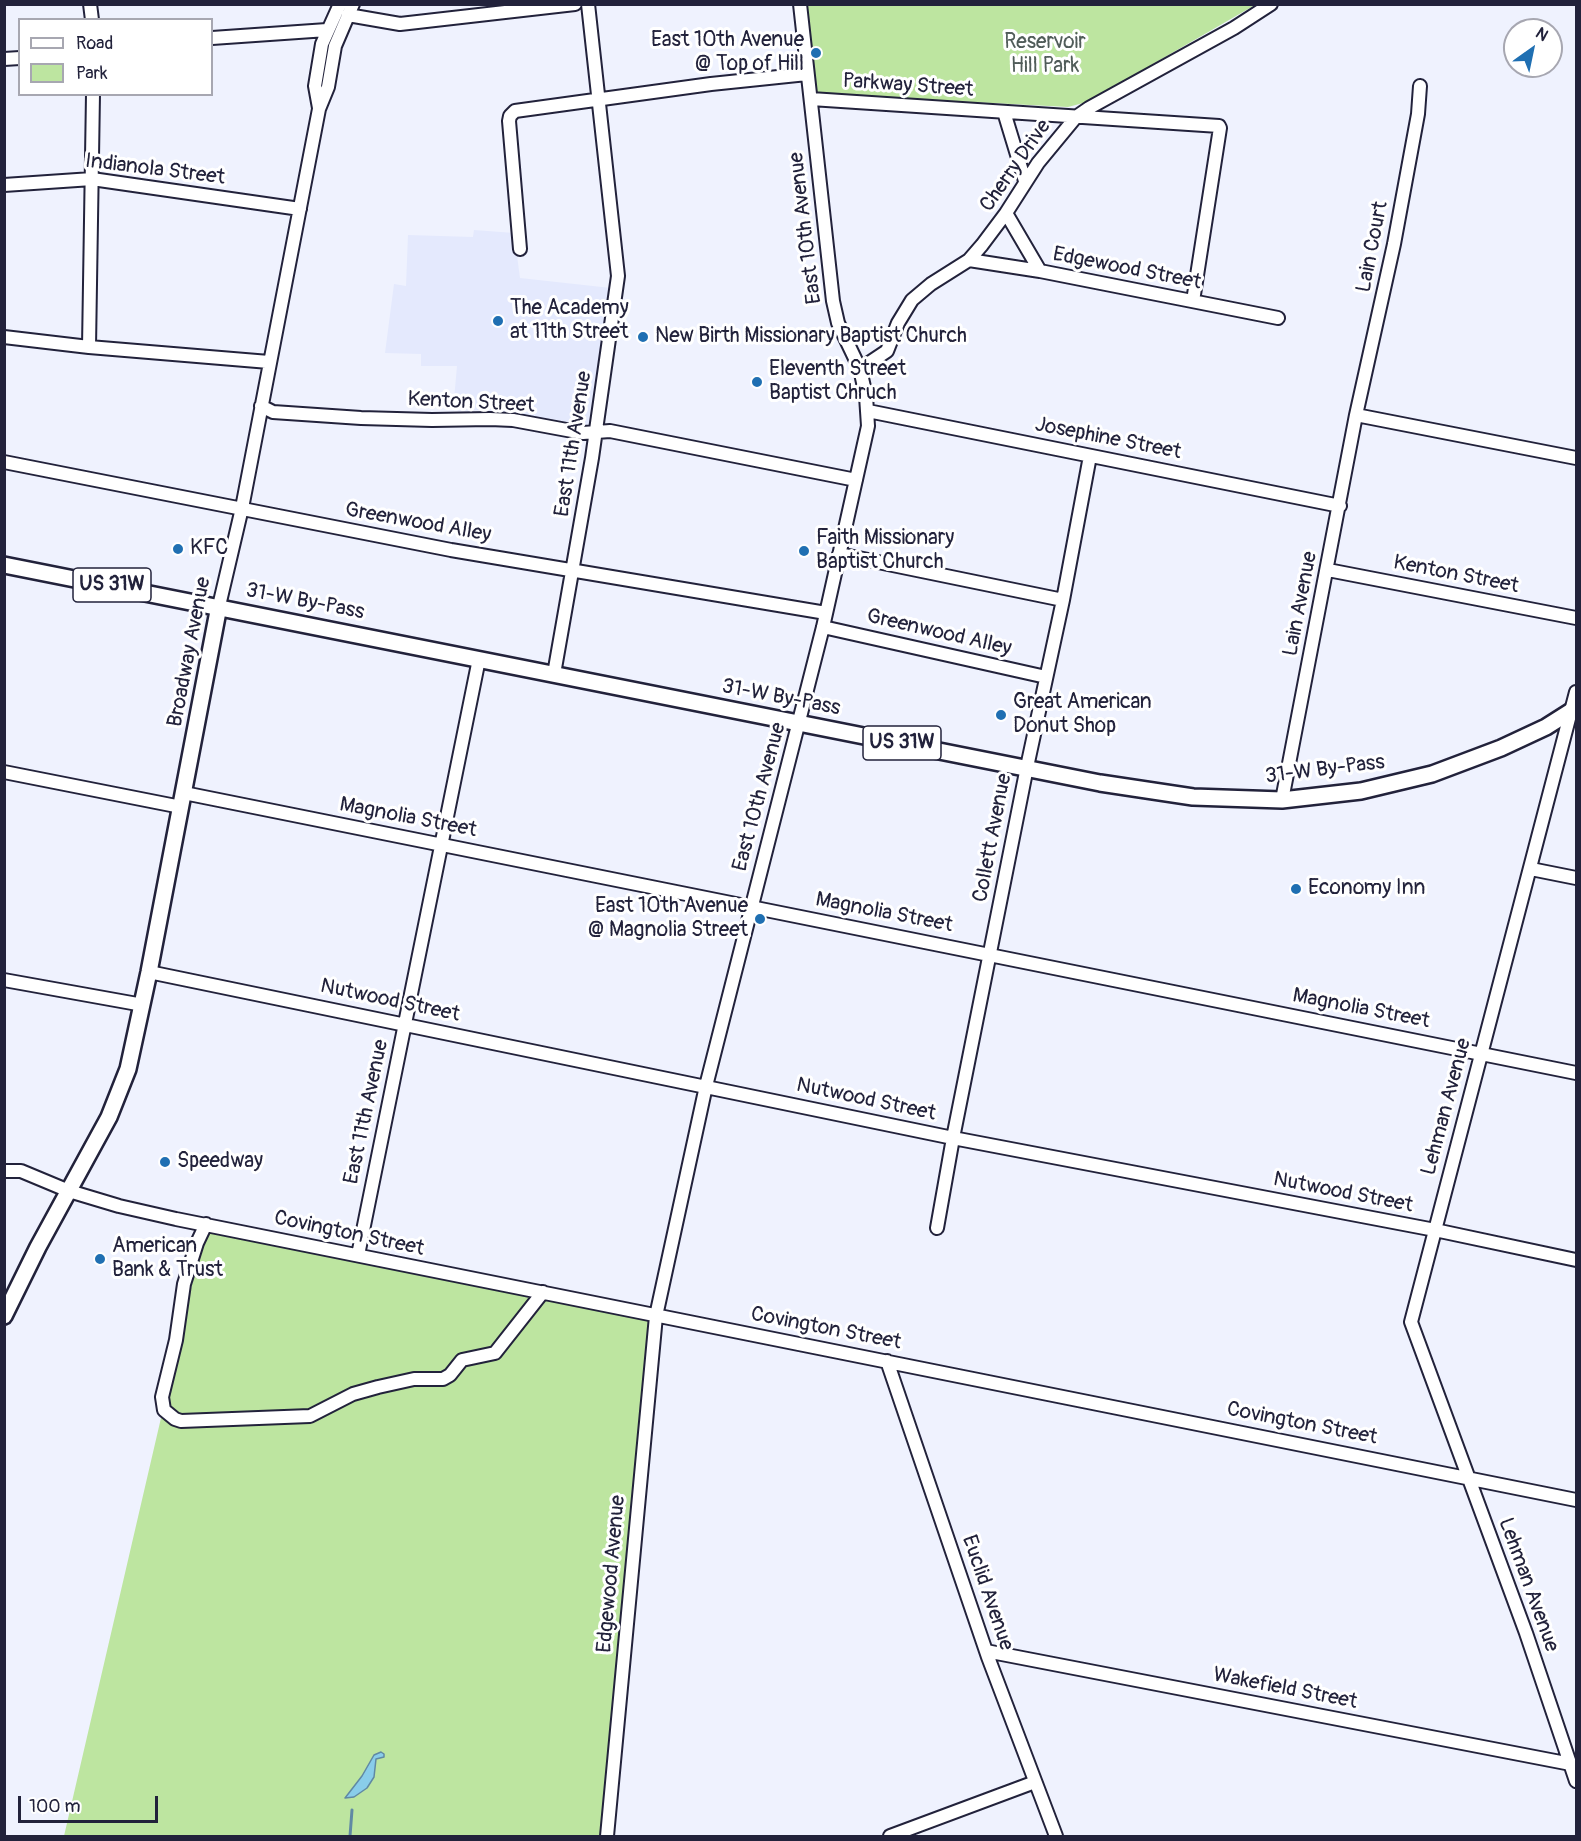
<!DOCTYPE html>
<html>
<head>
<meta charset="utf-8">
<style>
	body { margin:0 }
	#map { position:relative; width:1581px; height:1841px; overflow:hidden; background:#eff2fe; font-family:Pangolin,sans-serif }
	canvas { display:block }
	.frame { position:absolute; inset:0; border:6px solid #22223b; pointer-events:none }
	.legend { position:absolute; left:18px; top:18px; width:195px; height:78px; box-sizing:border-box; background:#fff; border:2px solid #a7a7b1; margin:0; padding:8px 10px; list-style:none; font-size:18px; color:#22223b }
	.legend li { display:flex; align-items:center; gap:12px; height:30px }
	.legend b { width:30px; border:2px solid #a7a7b1 }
	.north { position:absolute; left:1503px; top:18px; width:60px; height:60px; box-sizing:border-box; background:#fff; border:2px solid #a7a7b1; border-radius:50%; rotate:33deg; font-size:16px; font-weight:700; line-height:24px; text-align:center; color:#22223b }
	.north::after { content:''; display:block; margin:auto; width:21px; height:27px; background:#1f6fb2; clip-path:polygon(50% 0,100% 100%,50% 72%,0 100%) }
	.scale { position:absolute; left:18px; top:1796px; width:140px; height:27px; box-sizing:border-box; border:3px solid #22223b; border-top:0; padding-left:8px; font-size:18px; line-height:21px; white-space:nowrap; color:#22223b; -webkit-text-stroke:4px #fff; paint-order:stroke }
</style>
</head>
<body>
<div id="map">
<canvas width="1581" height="1841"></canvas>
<div class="frame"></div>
<ul class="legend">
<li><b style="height:8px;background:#fff"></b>Road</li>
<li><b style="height:16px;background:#bde5a0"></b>Park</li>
</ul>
<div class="north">N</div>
<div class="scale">100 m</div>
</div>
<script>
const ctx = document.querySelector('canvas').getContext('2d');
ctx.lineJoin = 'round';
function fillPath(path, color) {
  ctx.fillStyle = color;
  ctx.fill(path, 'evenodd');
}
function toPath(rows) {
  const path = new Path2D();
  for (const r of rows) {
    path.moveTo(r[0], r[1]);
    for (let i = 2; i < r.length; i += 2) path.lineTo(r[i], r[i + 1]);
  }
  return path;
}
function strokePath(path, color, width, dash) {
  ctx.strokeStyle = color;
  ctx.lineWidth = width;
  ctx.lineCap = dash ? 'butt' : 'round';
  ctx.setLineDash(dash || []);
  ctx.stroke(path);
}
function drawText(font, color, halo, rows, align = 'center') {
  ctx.font = font + ' Pangolin,sans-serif';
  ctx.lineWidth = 6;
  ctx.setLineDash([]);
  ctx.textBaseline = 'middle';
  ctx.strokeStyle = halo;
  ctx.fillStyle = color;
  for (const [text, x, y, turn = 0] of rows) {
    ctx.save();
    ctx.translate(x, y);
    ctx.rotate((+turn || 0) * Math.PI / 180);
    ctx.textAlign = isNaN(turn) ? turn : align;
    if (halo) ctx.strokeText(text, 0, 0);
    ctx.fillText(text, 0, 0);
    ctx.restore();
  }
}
fillPath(toPath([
	[474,230,514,233,520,278,611,288,591,426,482,410,453,411,457,366,421,366,421,354,385,353,394,284,406,286,408,235,473,237]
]), '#e4e9fd');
fillPath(toPath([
	[805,5,1255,5,1087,102,1068,107,818,94,815,88],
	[206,1224,656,1316,601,1836,64,1836]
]), '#bde5a0');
const water = toPath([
	[381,1752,384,1754,384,1757,376,1759,374,1777,367,1788,354,1797,345,1798,362,1776,374,1755,381,1752]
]);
fillPath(water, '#89cdea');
strokePath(water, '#6089a4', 1.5);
strokePath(toPath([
	[350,1836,352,1810]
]), '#6089a4', 3);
const minor = toPath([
	[90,4,92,20],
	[348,15,400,24,575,4],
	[212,38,327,30],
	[4,59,20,58],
	[811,99,1219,126,1220,128,1193,301],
	[319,108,315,86,322,44,340,4],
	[1004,112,1025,181],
	[4,185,92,179,300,209],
	[1006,213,1040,271],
	[520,249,509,121,510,116,515,111,711,84,807,74],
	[969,260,1040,271,1278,318],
	[4,337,89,347,269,362],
	[89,347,93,94],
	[860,369,887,351,898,323,912,300,931,284,969,260,982,245,1006,213,1038,163,1076,117,1089,108,1234,28,1271,4],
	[261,406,273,412,361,418,432,420,490,419,513,420,583,433,610,431,856,480],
	[868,411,1340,506],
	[1356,415,1576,458],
	[4,462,451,550,826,613],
	[839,554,1063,600],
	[1328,570,1576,618],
	[219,606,242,508,319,109,328,87,335,46,353,4],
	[823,627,1046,677],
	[554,674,592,458,618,276,588,4],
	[1576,692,1411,1322,1526,1633,1576,1781],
	[4,772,181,807],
	[184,793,1576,1073],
	[1282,800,1356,415,1394,244,1418,114,1420,86],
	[1531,869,1576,878],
	[149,972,953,1138,1435,1230,1576,1260],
	[4,980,143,1005],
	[4,1171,21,1171,69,1191,119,1206,176,1219,1576,1500],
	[206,1224,197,1243,184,1284,176,1340,162,1397,164,1410,175,1419,181,1421,310,1416,353,1394,378,1387,414,1379,443,1379,450,1375,462,1360,495,1353,543,1292],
	[937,1228,953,1138,1027,767,1063,600,1090,456],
	[358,1255,479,659],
	[887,1361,988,1657,1056,1836],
	[986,1651,1576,1765],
	[607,1836,656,1316,706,1086,823,627,868,426,866,396,860,369,838,323,833,301,800,4],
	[890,1836,1035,1782]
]);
const major = toPath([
	[4,565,1100,783,1193,797,1282,800,1361,791,1432,774,1501,748,1546,727,1576,708],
	[4,1316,38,1247,109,1117,128,1069,149,972,219,606]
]);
strokePath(minor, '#22223b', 16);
strokePath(major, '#22223b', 20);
strokePath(minor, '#fff', 12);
strokePath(major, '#fff', 15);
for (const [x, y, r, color] of [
	[816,53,6,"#1f6fb2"],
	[498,321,6,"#1f6fb2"],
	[643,337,6,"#1f6fb2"],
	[757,382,6,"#1f6fb2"],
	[178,549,6,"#1f6fb2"],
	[804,551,6,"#1f6fb2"],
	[1001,715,6,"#1f6fb2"],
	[1296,889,6,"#1f6fb2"],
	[760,919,6,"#1f6fb2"],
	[165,1162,6,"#1f6fb2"],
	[100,1259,6,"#1f6fb2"]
]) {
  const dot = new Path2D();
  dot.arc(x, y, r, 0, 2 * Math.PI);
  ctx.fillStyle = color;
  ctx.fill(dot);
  strokePath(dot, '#fff', 2);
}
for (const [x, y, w] of [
	[112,585,78],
	[902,743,78]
]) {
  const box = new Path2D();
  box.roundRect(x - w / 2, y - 17, w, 34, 4.5);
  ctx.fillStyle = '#fff';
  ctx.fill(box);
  strokePath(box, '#22223b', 1.5);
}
drawText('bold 20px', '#22223b', null, [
	["US 31W",112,585],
	["US 31W",902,743]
]);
drawText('21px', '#22223b', '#fff', [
	["East 10th Avenue",804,41,"right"],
	["@ Top of Hill",804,65,"right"],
	["The Academy",510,309],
	["at 11th Street",510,333],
	["New Birth Missionary Baptist Church",655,337],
	["Eleventh Street",769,370],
	["Baptist Chruch",769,394],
	["Faith Missionary",816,539],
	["Baptist Church",816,563],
	["KFC",190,549],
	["Great American",1013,703],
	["Donut Shop",1013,727],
	["Economy Inn",1308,889],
	["East 10th Avenue",748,907,"right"],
	["@ Magnolia Street",748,931,"right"],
	["Speedway",177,1162],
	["American",112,1247],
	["Bank & Trust",112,1271]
], 'left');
drawText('21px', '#505c59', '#fff', [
	["Reservoir",1045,43],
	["Hill Park",1045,67]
]);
drawText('21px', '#22223b', '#fff', [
	["Parkway Street",908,86,4],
	["Cherry Drive",1016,166,-55],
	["Indianola Street",155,170,7],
	["East 10th Avenue",806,228,-97],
	["Lain Court",1373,247,-79],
	["Edgewood Street",1127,269,11],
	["Kenton Street",471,403,3],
	["Josephine Street",1108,439,11],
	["East 11th Avenue",574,444,-81],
	["Greenwood Alley",418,523,10],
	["Kenton Street",1456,575,11],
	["31-W By-Pass",305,602,11],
	["Lain Avenue",1301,604,-79],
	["Greenwood Alley",939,633,13],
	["Broadway Avenue",190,652,-79],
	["31-W By-Pass",781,698,11],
	["31-W By-Pass",1325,770,-7],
	["East 10th Avenue",760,797,-75],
	["Magnolia Street",408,818,11],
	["Collett Avenue",993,838,-79],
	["Magnolia Street",884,913,11],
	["Nutwood Street",390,1001,12],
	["Magnolia Street",1361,1009,11],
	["Nutwood Street",866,1100,12],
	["Lehman Avenue",1447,1107,-75],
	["East 11th Avenue",367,1112,-78],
	["Nutwood Street",1343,1193,11],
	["Covington Street",349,1234,12],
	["Covington Street",826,1329,11],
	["Covington Street",1302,1424,11],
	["Edgewood Avenue",612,1574,-85],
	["Lehman Avenue",1528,1585,70],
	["Euclid Avenue",987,1593,71],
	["Wakefield Street",1285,1689,11]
]);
</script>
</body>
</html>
